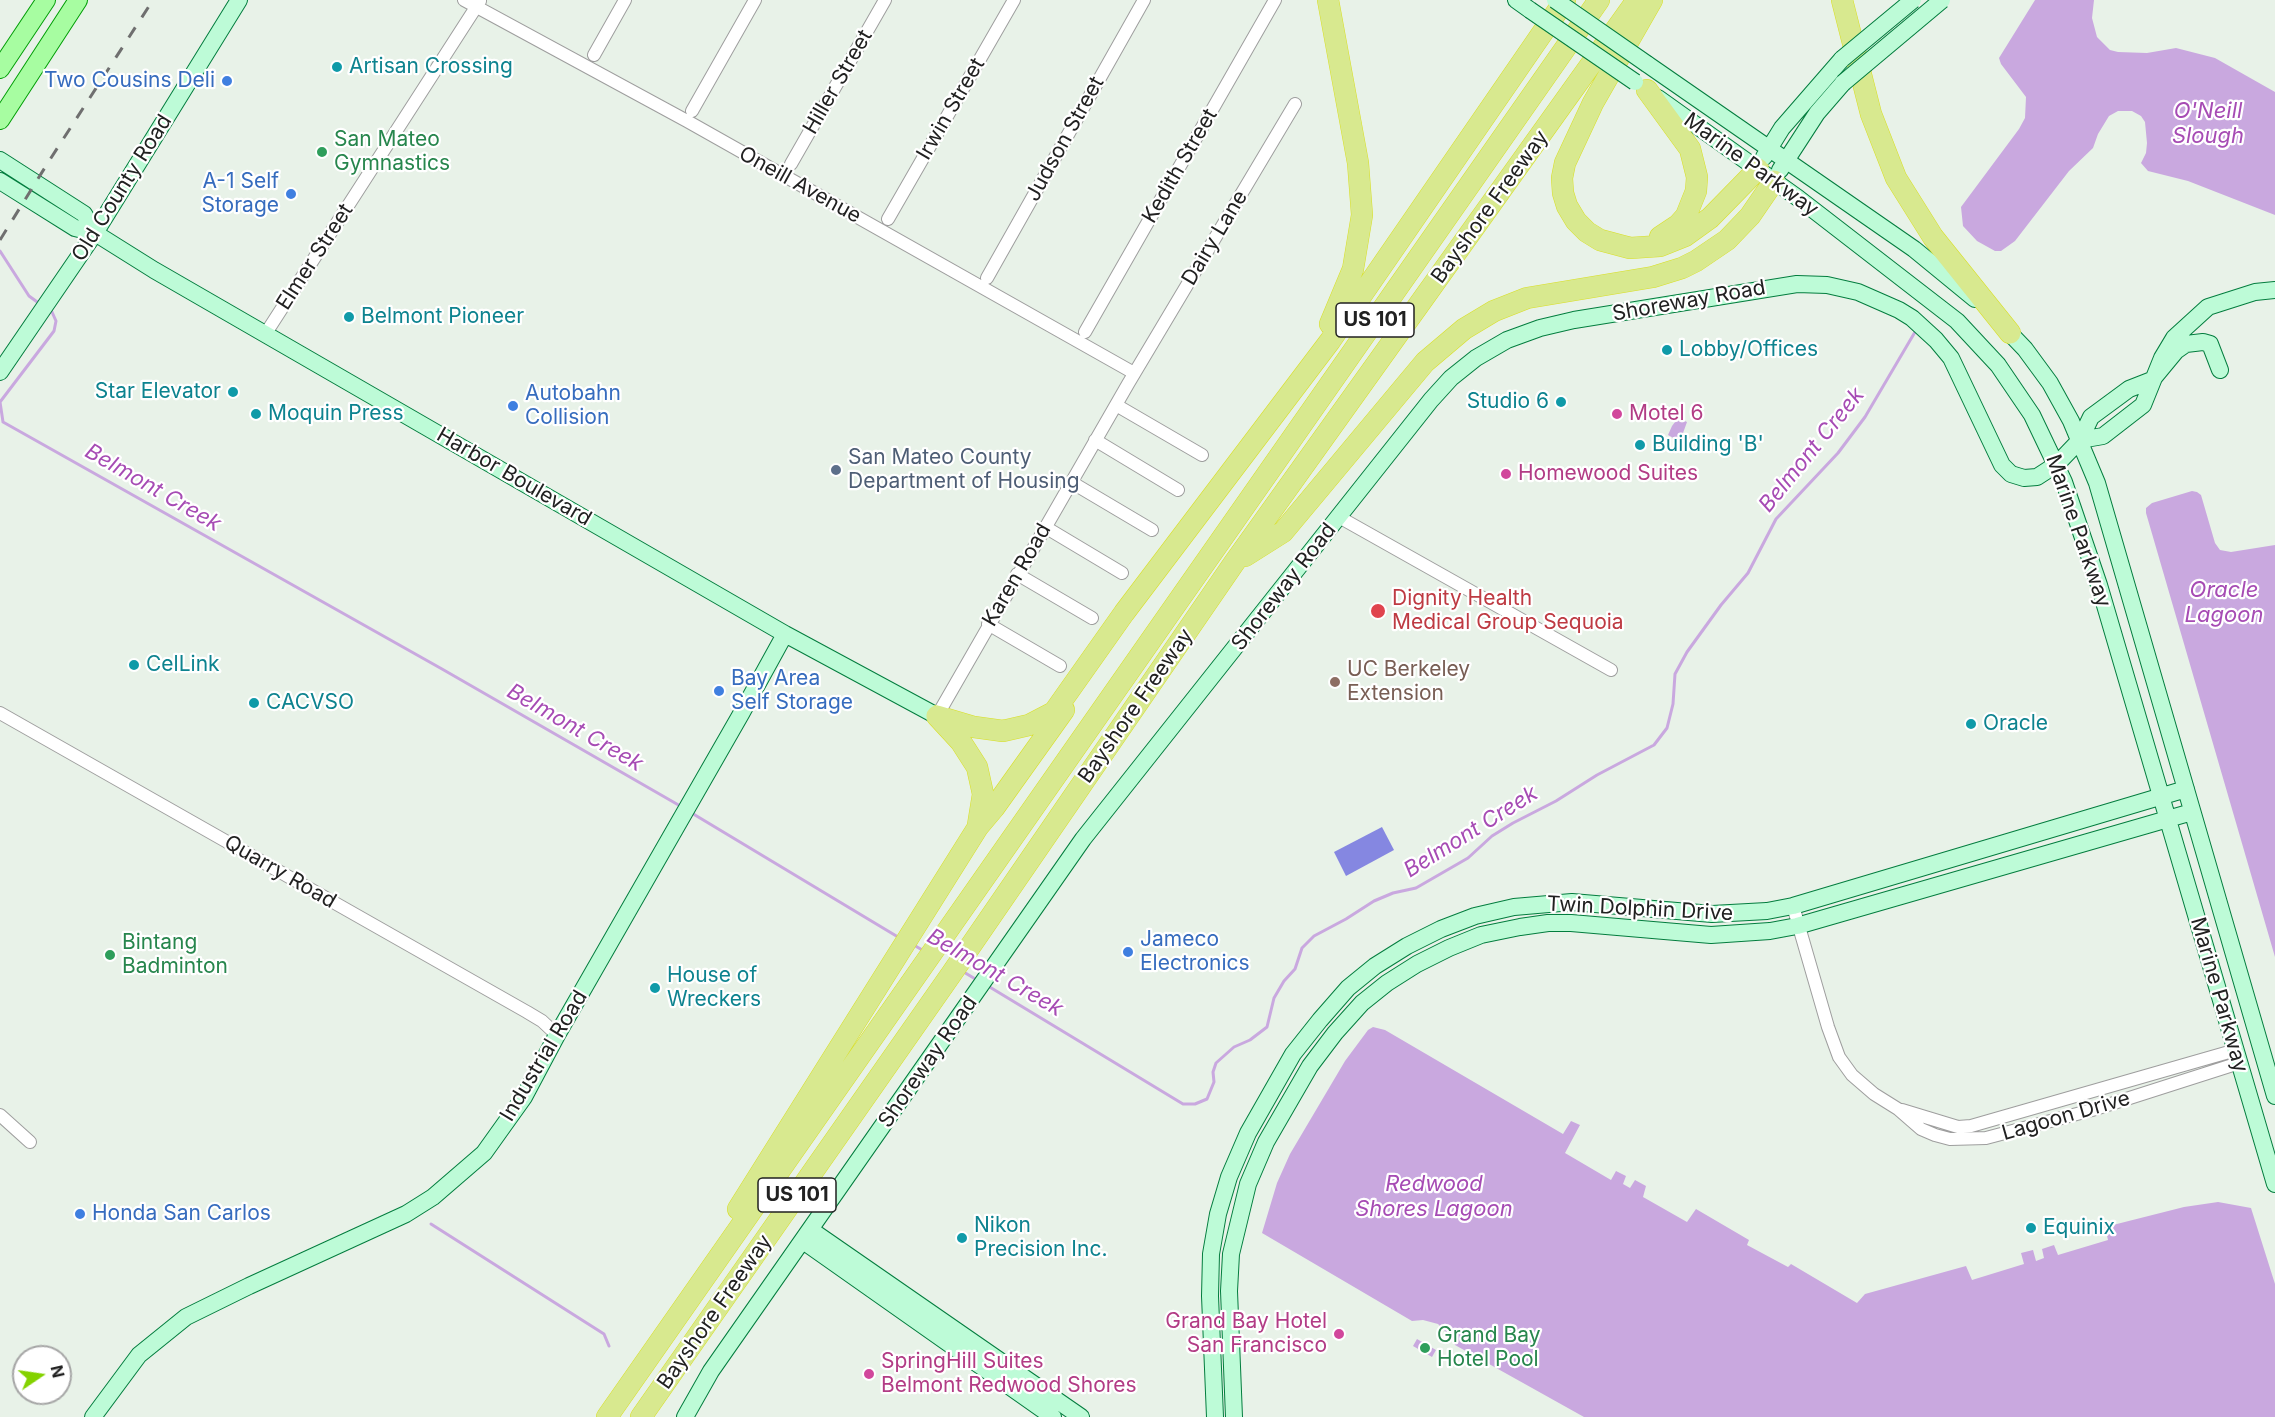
<!DOCTYPE html>
<html>
<head>
<meta charset="utf-8">
<style>
	body { margin:0 }
	#map { position:relative; width:2275px; height:1417px; overflow:hidden; background:#e8f2e8; font-family:Inter,sans-serif }
	canvas { display:block }
	.north { position:absolute; left:12px; top:1345px; width:60px; height:60px; box-sizing:border-box; background:#fff; border:2px solid #a6a6a6; border-radius:50%; rotate:77deg; font-size:16px; font-weight:700; line-height:24px; text-align:center; color:#212121 }
	.north::after { content:''; display:block; margin:auto; width:21px; height:27px; background:#84d200; clip-path:polygon(50% 0,100% 100%,50% 72%,0 100%) }
</style>
</head>
<body>
<div id="map">
<canvas width="2275" height="1417"></canvas>
<div class="north">N</div>
</div>
<script>
const ctx = document.querySelector('canvas').getContext('2d');
ctx.lineJoin = 'round';
function fillPath(path, color) {
  ctx.fillStyle = color;
  ctx.fill(path, 'evenodd');
}
function toPath(rows) {
  const path = new Path2D();
  for (const r of rows) {
    path.moveTo(r[0], r[1]);
    for (let i = 2; i < r.length; i += 2) path.lineTo(r[i], r[i + 1]);
  }
  return path;
}
function strokePath(path, color, width, dash) {
  ctx.strokeStyle = color;
  ctx.lineWidth = width;
  ctx.lineCap = dash ? 'butt' : 'round';
  ctx.setLineDash(dash || []);
  ctx.stroke(path);
}
function drawText(font, color, halo, rows, align = 'center') {
  ctx.font = font + ' Inter,sans-serif';
  ctx.lineWidth = 4.5;
  ctx.setLineDash([]);
  ctx.textBaseline = 'middle';
  ctx.strokeStyle = halo;
  ctx.fillStyle = color;
  for (const [text, x, y, turn = 0] of rows) {
    ctx.save();
    ctx.translate(x, y);
    ctx.rotate((+turn || 0) * Math.PI / 180);
    ctx.textAlign = isNaN(turn) ? turn : align;
    if (halo) ctx.strokeText(text, 0, 0);
    ctx.fillText(text, 0, 0);
    ctx.restore();
  }
}
fillPath(toPath([
	[1382,827,1394,850,1346,876,1334,852]
]), '#8587e1');
fillPath(toPath([
	[2035,0,2094,0,2092,18,2097,37,2110,50,2118,52,2147,53,2176,48,2215,58,2275,92,2275,215,2188,181,2148,171,2141,163,2146,153,2147,143,2145,122,2141,116,2132,111,2118,111,2109,116,2098,134,2093,148,2069,171,2015,241,2001,251,1995,251,1977,241,1963,226,1961,207,2019,129,2025,118,2026,97,2001,64,1999,58],
	[1678,418,1687,422,1683,433,1677,440,1668,435,1672,426],
	[2192,491,2197,492,2201,495,2215,543,2220,550,2231,552,2275,545,2275,957,2146,513,2146,508,2152,503],
	[1373,1027,1385,1030,1563,1134,1571,1121,1580,1125,1565,1153,1611,1180,1616,1171,1626,1176,1623,1184,1630,1188,1635,1180,1646,1186,1643,1197,1687,1222,1696,1209,1749,1240,1747,1245,1788,1267,1791,1264,1857,1303,1865,1294,1966,1266,1972,1280,2024,1264,2021,1253,2033,1250,2036,1261,2044,1258,2042,1249,2054,1245,2058,1255,2108,1240,2105,1227,2184,1207,2218,1202,2251,1208,2275,1284,2275,1417,1584,1417,1455,1345,1449,1335,1438,1324,1423,1320,1412,1321,1262,1233,1277,1183,1290,1154,1345,1061,1368,1030],
	[1417,1339,1436,1350,1432,1357,1413,1346]
]), '#c9a8df');
strokePath(toPath([
	[0,251,29,296,40,304],
	[48,309,52,312,56,321,54,331,0,402,3,422,442,669,682,807],
	[690,812,898,937],
	[912,944,924,951],
	[962,971,977,980],
	[988,986,1183,1104,1195,1104,1207,1099,1214,1082,1213,1072,1216,1063,1234,1047,1250,1040,1267,1027,1274,998,1284,981,1295,969,1302,948,1314,936,1346,919,1374,901,1393,893,1416,888,1468,858,1492,836,1513,823,1556,801,1597,775,1654,745,1667,728,1673,704,1675,674,1687,652,1721,605,1748,573,1776,519,1838,453,1865,417,1915,332],
	[431,1224,604,1334,609,1346]
]), '#c9a8df', 3);
const street = toPath([
	[464,0,687,121,1134,373],
	[594,55,625,0],
	[692,111,755,0],
	[791,164,885,0],
	[888,219,1014,0],
	[987,278,1144,0],
	[1085,332,1275,0],
	[266,333,480,1],
	[1116,405,1202,455],
	[1095,440,1178,490],
	[1071,482,1152,530],
	[1339,517,1611,670],
	[1045,527,1122,573],
	[1017,574,1092,618],
	[988,624,1060,666],
	[0,713,527,1012,542,1021,557,1035],
	[937,716,1128,384,1295,104],
	[1793,906,1828,1027,1839,1057,1852,1075,1874,1094,1898,1109,1921,1129,1935,1135,1950,1139,1986,1138,2092,1110,2239,1063],
	[1902,1110,1958,1127,1971,1126,2236,1050],
	[0,1115,30,1142]
]);
const secondary = toPath([
	[1516,0,1530,10],
	[1647,64,1914,249,1975,299],
	[1658,98,1798,198,1957,321,1998,365,2032,415,2064,482,2099,585,2275,1184],
	[1764,157,1782,128,1842,59],
	[0,160,84,214,95,233],
	[1780,170,1817,113,1843,83],
	[0,181,75,228,95,233,154,270,785,634,937,716],
	[2002,325,2025,349,2050,383,2071,421,2097,483,2275,1096],
	[0,372,95,233,239,0],
	[2080,440,2103,436,2143,405,2162,358,2174,338,2208,307,2255,292,2275,290],
	[811,1230,1081,1417],
	[803,1241,1053,1417],
	[93,1417,139,1355,186,1317,249,1286,406,1214,433,1197,484,1153,524,1097,557,1035,741,714,785,634],
	[685,1417,711,1371,1083,839,1431,400,1451,378,1476,358,1507,340,1540,328,1574,320,1797,284,1827,285,1858,292,1899,310,1912,318,1936,340,1951,358,2002,465,2011,474,2024,478,2037,477,2057,464,2080,440,2091,417,2129,389,2152,380,2176,351,2186,344,2203,342,2210,344,2220,370],
	[1215,1417,1210,1296,1211,1254,1218,1214,1229,1177,1248,1133,1293,1054,1320,1020,1348,988,1375,966,1407,946,1441,929,1475,916,1514,907,1572,902,1712,914,1767,911,1793,906,2186,789],
	[1234,1417,1229,1291,1231,1254,1248,1184,1266,1142,1310,1066,1335,1033,1362,1003,1387,983,1417,964,1449,948,1481,935,1520,927,1548,923,1571,923,1711,935,1770,931,1797,926,2192,812]
]);
const primary = toPath([
	[0,69,46,0],
	[0,120,78,0]
]);
const highway = toPath([
	[1328,0,1358,163,1362,215,1353,269,1330,324],
	[1652,0,1593,103,1565,163,1562,178,1563,193,1567,206,1576,221,1587,232,1600,240,1630,248,1660,246,1685,236,1710,218,1758,169],
	[1842,0,1871,114,1896,178,1933,237,2010,333],
	[1647,90,1690,149,1697,177,1696,191,1686,216,1678,225,1660,237],
	[1245,556,1283,532,1425,362,1464,329,1494,311,1527,298,1653,277,1682,268,1696,261,1727,240,1750,216,1774,181],
	[937,716,974,727,1003,731,1029,725,1054,712,1124,613,1330,341,1565,0],
	[937,716,961,742,977,767,983,794,978,825],
	[738,1209,978,827,994,808,1064,710],
	[607,1417,1599,0],
	[641,1417,952,973,1234,563,1637,0]
]);
strokePath(street, '#9e9e9e', 14);
strokePath(secondary, '#037d3e', 18);
strokePath(primary, '#009e06', 20);
strokePath(highway, '#d9df26', 22);
strokePath(street, '#fff', 12);
strokePath(secondary, '#bdfbd7', 16);
strokePath(primary, '#a7fda1', 18);
strokePath(highway, '#d8e98f', 21);
strokePath(toPath([
	[0,240,49,161,153,0]
]), '#6f6f6f', 3, [12, 12]);
const secondaryBridge = toPath([
	[1555,0,1647,64],
	[1530,10,1635,82],
	[1842,59,1913,0],
	[1843,83,1942,0]
]);
strokePath(secondaryBridge, '#037d3e', 18, []);
strokePath(secondaryBridge, '#bdfbd7', 16);
for (const [x, y, r, color] of [
	[337,67,6,"#0f9aa8"],
	[227,81,6,"#3f7fe0"],
	[322,152,6,"#2e9e5b"],
	[291,194,6,"#3f7fe0"],
	[349,317,6,"#0f9aa8"],
	[1667,350,6,"#0f9aa8"],
	[233,392,6,"#0f9aa8"],
	[1561,402,6,"#0f9aa8"],
	[513,406,6,"#3f7fe0"],
	[256,414,6,"#0f9aa8"],
	[1617,414,6,"#d1479c"],
	[1640,445,6,"#0f9aa8"],
	[836,470,6,"#5c6f8a"],
	[1506,474,6,"#d1479c"],
	[1378,611,8,"#e0444e"],
	[134,665,6,"#0f9aa8"],
	[1335,682,6,"#8d6e63"],
	[719,691,6,"#3f7fe0"],
	[254,703,6,"#0f9aa8"],
	[1971,724,6,"#0f9aa8"],
	[1128,952,6,"#3f7fe0"],
	[110,955,6,"#2e9e5b"],
	[655,988,6,"#0f9aa8"],
	[80,1214,6,"#3f7fe0"],
	[2031,1228,6,"#0f9aa8"],
	[962,1238,6,"#0f9aa8"],
	[1339,1334,6,"#d1479c"],
	[1425,1348,6,"#2e9e5b"],
	[869,1374,6,"#d1479c"]
]) {
  const dot = new Path2D();
  dot.arc(x, y, r, 0, 2 * Math.PI);
  ctx.fillStyle = color;
  ctx.fill(dot);
  strokePath(dot, '#fff', 2);
}
for (const [x, y, w] of [
	[1375,320,78],
	[797,1195,78]
]) {
  const box = new Path2D();
  box.roundRect(x - w / 2, y - 17, w, 34, 4.5);
  ctx.fillStyle = '#fff';
  ctx.fill(box);
  strokePath(box, '#212121', 1.5);
}
drawText('bold 20px', '#212121', null, [
	["US 101",1375,320],
	["US 101",797,1195]
]);
drawText('21px', '#0d838f', '#fff', [
	["Artisan Crossing",349,67],
	["Belmont Pioneer",361,317],
	["Lobby/Offices",1679,350],
	["Star Elevator",221,392,"right"],
	["Studio 6",1549,402,"right"],
	["Moquin Press",268,414],
	["Building 'B'",1652,445],
	["CelLink",146,665],
	["CACVSO",266,703],
	["Oracle",1983,724],
	["House of",667,976],
	["Wreckers",667,1000],
	["Nikon",974,1226],
	["Precision Inc.",974,1250],
	["Equinix",2043,1228]
], 'left');
drawText('21px', '#366cbe', '#fff', [
	["Two Cousins Deli",215,81,"right"],
	["A-1 Self",279,182,"right"],
	["Storage",279,206,"right"],
	["Autobahn",525,394],
	["Collision",525,418],
	["Bay Area",731,679],
	["Self Storage",731,703],
	["Jameco",1140,940],
	["Electronics",1140,964],
	["Honda San Carlos",92,1214]
], 'left');
drawText('21px', '#212121', '#fff', [
	["Hiller Street",838,82,-60],
	["Irwin Street",951,109,-60],
	["Judson Street",1065,139,-61],
	["Marine Parkway",1751,165,36],
	["Kedith Street",1180,166,-60],
	["Oneill Avenue",800,185,29],
	["Old County Road",122,188,-58],
	["Bayshore Freeway",1490,207,-54],
	["Dairy Lane",1215,238,-59],
	["Elmer Street",315,257,-57],
	["Shoreway Road",1689,301,-10],
	["Harbor Boulevard",514,477,30],
	["Marine Parkway",2078,531,71],
	["Karen Road",1017,575,-60],
	["Shoreway Road",1284,587,-52],
	["Bayshore Freeway",1136,706,-55],
	["Quarry Road",280,872,30],
	["Twin Dolphin Drive",1640,909,3],
	["Marine Parkway",2219,995,74],
	["Industrial Road",544,1056,-59],
	["Shoreway Road",928,1062,-55],
	["Lagoon Drive",2066,1116,-16],
	["Bayshore Freeway",715,1312,-55]
]);
drawText('21px', '#27864d', '#fff', [
	["San Mateo",334,140],
	["Gymnastics",334,164],
	["Bintang",122,943],
	["Badminton",122,967],
	["Grand Bay",1437,1336],
	["Hotel Pool",1437,1360]
], 'left');
drawText('21px', '#b23c85', '#fff', [
	["Motel 6",1629,414],
	["Homewood Suites",1518,474],
	["Grand Bay Hotel",1327,1322,"right"],
	["San Francisco",1327,1346,"right"],
	["SpringHill Suites",881,1362],
	["Belmont Redwood Shores",881,1386]
], 'left');
drawText('21px', '#4e5e75', '#fff', [
	["San Mateo County",848,458],
	["Department of Housing",848,482]
], 'left');
drawText('21px', '#be3a42', '#fff', [
	["Dignity Health",1392,599],
	["Medical Group Sequoia",1392,623]
], 'left');
drawText('21px', '#785e54', '#fff', [
	["UC Berkeley",1347,670],
	["Extension",1347,694]
], 'left');
drawText('italic 22px', '#a64bb4', '#fff', [
	["O'Neill",2208,111],
	["Slough",2208,136],
	["Belmont Creek",1812,450,-51],
	["Belmont Creek",153,488,30],
	["Oracle",2224,590],
	["Lagoon",2224,615],
	["Belmont Creek",575,728,30],
	["Belmont Creek",1471,832,-32],
	["Belmont Creek",995,973,30],
	["Redwood",1434,1184],
	["Shores Lagoon",1434,1209]
]);
</script>
</body>
</html>
